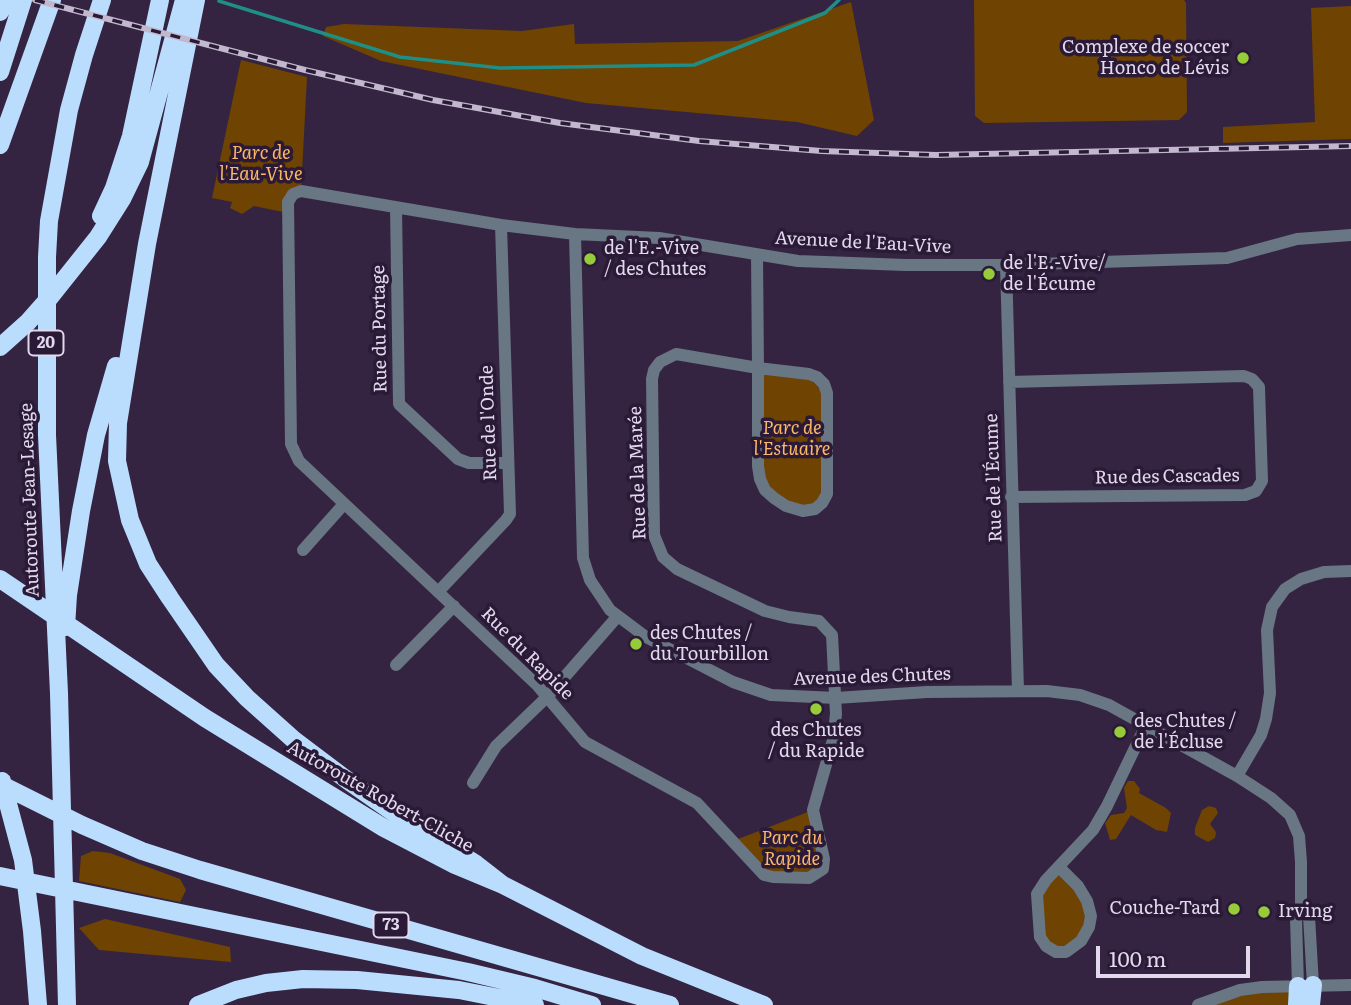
<!DOCTYPE html>
<html>
<head>
<meta charset="utf-8">
<style>
	body { margin:0 }
	#map { position:relative; width:1351px; height:1005px; overflow:hidden; background:#342442; font-family:Literata,serif }
	canvas { display:block }
	.scale { position:absolute; left:1096px; top:946px; width:154px; height:32px; box-sizing:border-box; border:4px solid #e2d9ec; border-top:0; padding-left:9px; font-size:21px; line-height:24px; white-space:nowrap; color:#e2d9ec; -webkit-text-stroke:5px #2a1a37; paint-order:stroke }
</style>
</head>
<body>
<div id="map">
<canvas width="1351" height="1005"></canvas>
<div class="scale">100 m</div>
</div>
<script>
const ctx = document.querySelector('canvas').getContext('2d');
ctx.lineJoin = 'round';
function fillPath(path, color) {
  ctx.fillStyle = color;
  ctx.fill(path, 'evenodd');
}
function toPath(rows) {
  const path = new Path2D();
  for (const r of rows) {
    path.moveTo(r[0], r[1]);
    for (let i = 2; i < r.length; i += 2) path.lineTo(r[i], r[i + 1]);
  }
  return path;
}
function strokePath(path, color, width, dash) {
  ctx.strokeStyle = color;
  ctx.lineWidth = width;
  ctx.lineCap = dash ? 'butt' : 'round';
  ctx.setLineDash(dash || []);
  ctx.stroke(path);
}
function drawText(font, color, halo, rows, align = 'center') {
  ctx.font = font + ' Literata,serif';
  ctx.lineWidth = 7;
  ctx.setLineDash([]);
  ctx.textBaseline = 'middle';
  ctx.strokeStyle = halo;
  ctx.fillStyle = color;
  for (const [text, x, y, turn = 0] of rows) {
    ctx.save();
    ctx.translate(x, y);
    ctx.rotate((+turn || 0) * Math.PI / 180);
    ctx.textAlign = isNaN(turn) ? turn : align;
    if (halo) ctx.strokeText(text, 0, 0);
    ctx.fillText(text, 0, 0);
    ctx.restore();
  }
}
fillPath(toPath([
	[974,0,1184,0,1186,3,1187,112,1179,120,984,123,975,116],
	[851,2,874,120,857,136,797,122,586,103,381,61,323,36,326,27,344,24,522,31,574,24,575,44,738,41],
	[1351,6,1351,139,1223,143,1223,127,1315,122,1311,8],
	[241,60,307,77,301,191,288,213,254,206,242,214,230,208,232,202,212,198],
	[758,368,809,374,824,384,827,494,803,511,765,490],
	[1128,781,1134,781,1140,789,1139,793,1166,808,1171,813,1167,832,1156,830,1131,815,1116,839,1110,840,1105,823,1111,815,1124,813,1127,808,1124,788],
	[1209,806,1216,808,1218,813,1210,824,1216,832,1215,838,1208,842,1195,835,1195,828,1202,810],
	[813,810,824,859,817,875,772,877,733,841],
	[93,851,110,853,180,879,186,890,180,902,79,881,81,856],
	[1059,867,1091,916,1073,949,1046,946,1037,909,1046,880],
	[105,919,230,947,231,962,99,950,79,928],
	[1298,986,1313,1005,1198,1005,1215,998]
]), '#6f4301');
strokePath(toPath([
	[219,1,400,57,500,68,694,65,825,13,839,0]
]), '#1f8e86', 3.5);
strokePath(toPath([
	[396,207,399,404,458,459,469,463,508,463],
	[575,234,583,558,590,580,610,610,646,637,733,682,771,695,836,698,927,692,1047,691,1080,695,1109,705,1237,776,1271,798,1290,815,1299,836,1301,862,1301,905,1296,918,1298,986],
	[757,255,758,368,758,466,760,479,765,490,774,498,786,506,803,511,815,509,822,503,827,494,827,393,824,384,817,377,809,374,758,368,676,354,660,362,654,370,652,379,654,535,663,557,677,569,765,611,789,617,819,621,832,635,836,714,833,740,813,810,824,859,823,869,809,878,773,877,764,875,697,803,585,742,537,685,299,461,291,444,288,202,293,194,301,191,501,225,575,234,659,238,798,261,905,265,1006,265,1227,258,1297,239,1351,235],
	[1006,265,1018,691],
	[1009,382,1244,376,1252,379,1259,387,1262,481,1256,491,1245,495,1011,497],
	[303,550,344,504],
	[438,592,506,520,510,514,501,225],
	[396,665,454,606],
	[1237,776,1261,735,1266,719,1270,693,1267,630,1272,607,1285,589,1301,579,1324,572,1351,571],
	[473,783,496,746,548,696,617,617],
	[1059,867,1078,886,1087,901,1091,916,1089,927,1081,941,1066,952,1056,952,1046,946,1040,937,1037,894,1046,880,1093,830,1107,806,1146,725],
	[1301,905,1309,916,1313,985],
	[1198,1005,1240,990,1262,987,1351,985]
]), '#697683', 12);
strokePath(toPath([
	[196,0,147,244,118,423,117,461,130,520,148,564,170,598,216,665,247,698,294,740,347,780,400,817,476,864,503,885],
	[0,12,6,0],
	[0,72,23,0],
	[0,145,52,0],
	[101,216,114,188,131,136,160,0],
	[0,347,28,322,51,296,98,237,122,199,140,162,184,0],
	[0,579,205,718,384,828,455,865,503,885,642,956,764,1005],
	[66,627,68,595,81,511,96,435,116,366],
	[2,781,23,860,32,931,38,1005],
	[0,784,82,825,142,851,200,870,670,1005],
	[0,876,468,972,535,988,592,1005],
	[67,1005,59,693,47,435,47,257,49,221,69,110,84,55,102,0],
	[198,1005,236,990,266,983,303,979,357,980,459,990,535,1005],
	[1297,1005,1298,986],
	[1311,1005,1313,985]
]), '#bbddfd', 18);
const rail = toPath([
	[35,0,305,70,433,100,560,123,699,141,821,151,936,155,1351,146]
]);
strokePath(rail, '#c2b8cd', 6);
strokePath(rail, '#2a1a37', 3.5, [10]);
for (const [x, y, r, color] of [
	[1243,58,7,"#96cc39"],
	[590,259,7,"#96cc39"],
	[989,274,7,"#96cc39"],
	[636,644,7,"#96cc39"],
	[816,709,7,"#96cc39"],
	[1120,732,7,"#96cc39"],
	[1234,909,7,"#96cc39"],
	[1264,912,7,"#96cc39"]
]) {
  const dot = new Path2D();
  dot.arc(x, y, r, 0, 2 * Math.PI);
  ctx.fillStyle = color;
  ctx.fill(dot);
  strokePath(dot, '#2a1a37', 2.5);
}
for (const [x, y, w] of [
	[46,343,35],
	[391,925,35]
]) {
  const box = new Path2D();
  box.roundRect(x - w / 2, y - 12.5, w, 25, 5);
  ctx.fillStyle = '#2a1a37';
  ctx.fill(box);
  strokePath(box, '#e2d9ec', 2);
}
drawText('bold 16px', '#e2d9ec', null, [
	["20",46,343],
	["73",391,925]
]);
drawText('18px', '#e2d9ec', '#2a1a37', [
	["Complexe de soccer",1229,48,"right"],
	["Honco de Lévis",1229,69,"right"],
	["de l'E.-Vive",604,249],
	["/ des Chutes",604,270],
	["de l'E.-Vive/",1003,264],
	["de l'Écume",1003,285],
	["des Chutes /",650,634],
	["du Tourbillon",650,655],
	["des Chutes /",1134,722],
	["de l'Écluse",1134,743],
	["des Chutes",816,731,"center"],
	["/ du Rapide",816,752,"center"],
	["Couche-Tard",1220,909,"right"],
	["Irving",1278,912]
], 'left');
drawText('italic 18px', '#fcb768', '#2a1a37', [
	["Parc de",261,154],
	["l'Eau-Vive",261,175],
	["Parc de",792,429],
	["l'Estuaire",792,450],
	["Parc du",792,839],
	["Rapide",792,860]
]);
drawText('18px', '#e2d9ec', '#2a1a37', [
	["Avenue de l'Eau-Vive",863,243,3],
	["Rue du Portage",380,329,-91],
	["Rue de l'Onde",489,423,-92],
	["Rue de la Marée",638,473,-92],
	["Rue des Cascades",1167,477,-1],
	["Rue de l'Écume",994,478,-92],
	["Autoroute Jean-Lesage",30,500,-92],
	["Rue du Rapide",527,654,45],
	["Avenue des Chutes",872,677,-2],
	["Autoroute Robert-Cliche",380,797,29]
]);
</script>
</body>
</html>
